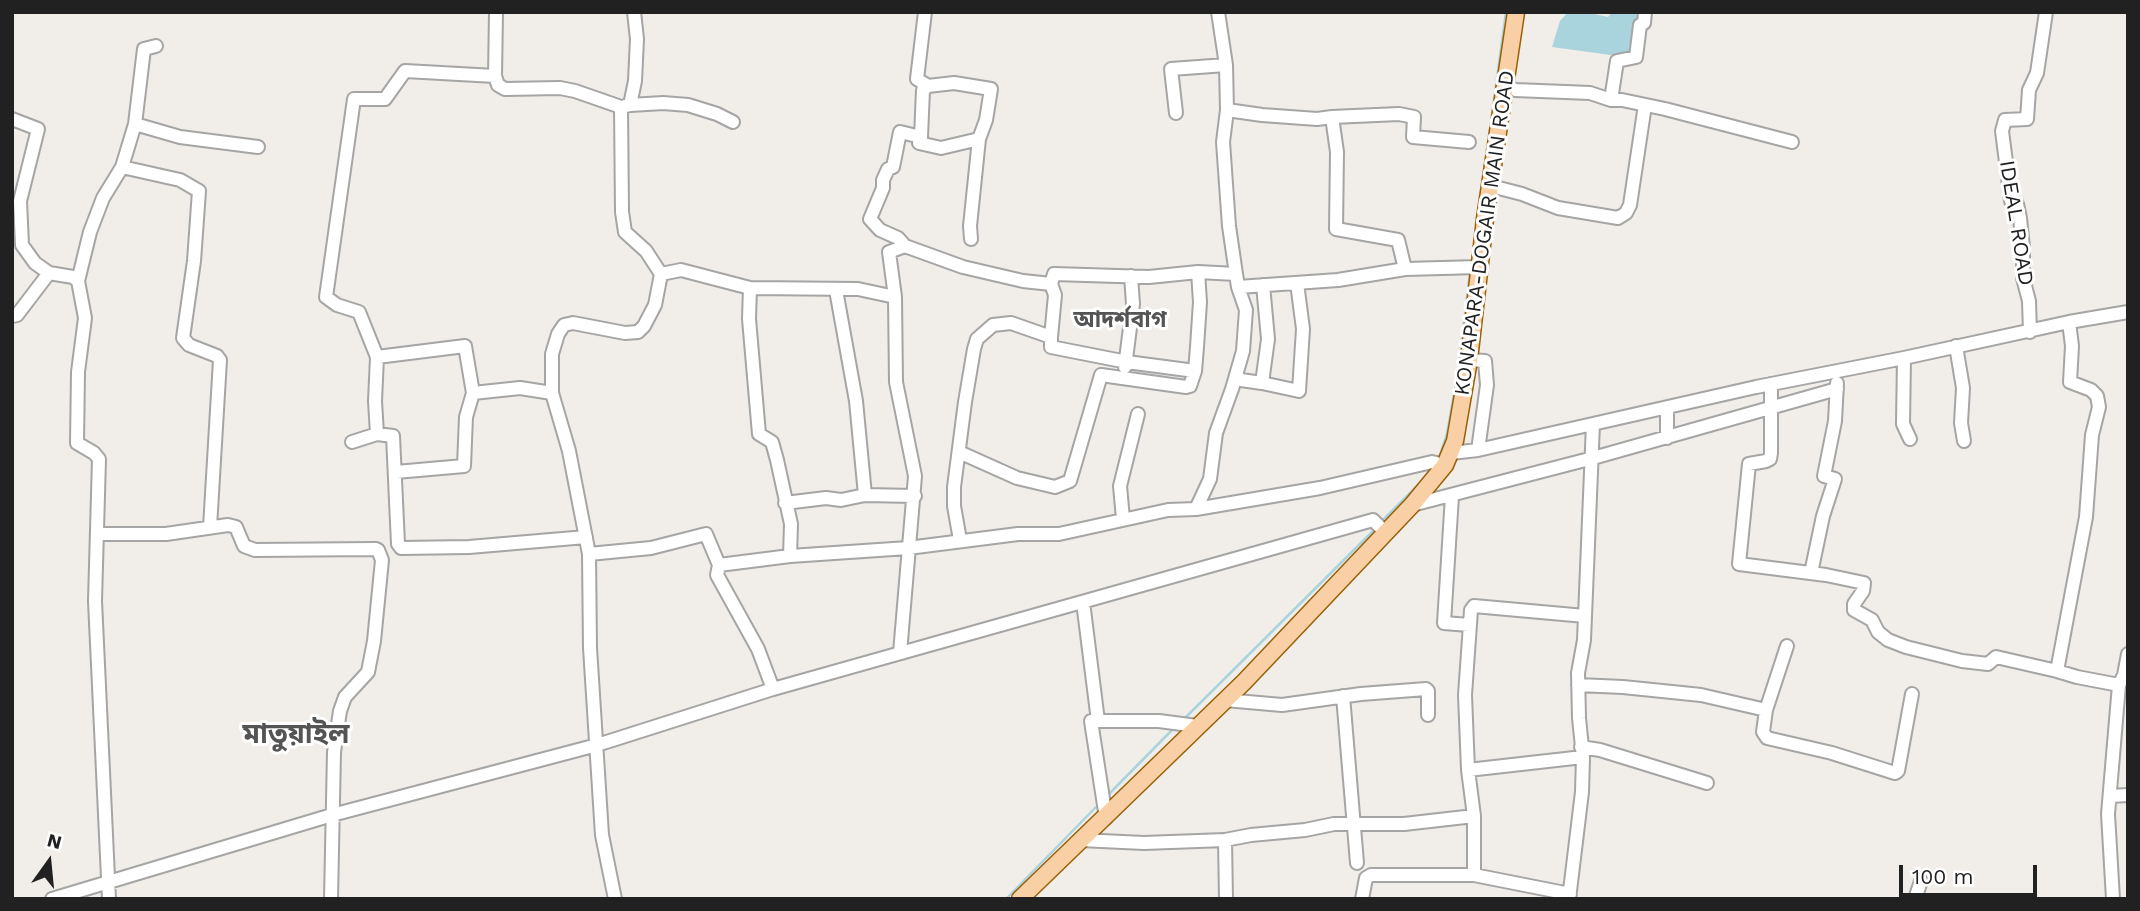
<!DOCTYPE html>
<html>
<head>
<meta charset="utf-8">
<style>
	body { margin:0 }
	#map { position:relative; width:2140px; height:911px; overflow:hidden; background:#f1ede8; font-family:"Work Sans",sans-serif }
	canvas { display:block }
	.frame { position:absolute; inset:0; border:14px solid #212121; pointer-events:none }
	.north { position:absolute; left:14px; top:827px; width:70px; height:70px; -webkit-text-stroke:5px #fff; paint-order:stroke; rotate:15deg; font-size:19px; font-weight:700; line-height:28px; text-align:center; color:#212121 }
	.north::after { content:''; display:block; margin:auto; width:24px; height:32px; background:#212121; clip-path:polygon(50% 0,100% 100%,50% 72%,0 100%) }
	.scale { position:absolute; left:1899px; top:865px; width:138px; height:32px; box-sizing:border-box; border:4px solid #212121; border-top:0; padding-left:9px; font-size:21px; line-height:24px; white-space:nowrap; color:#212121; -webkit-text-stroke:5px #fff; paint-order:stroke }
</style>
</head>
<body>
<div id="map">
<canvas width="2140" height="911"></canvas>
<div class="frame"></div>
<div class="north">N</div>
<div class="scale">100 m</div>
</div>
<script>
const ctx = document.querySelector('canvas').getContext('2d');
ctx.lineJoin = 'round';
function fillPath(path, color) {
  ctx.fillStyle = color;
  ctx.fill(path, 'evenodd');
}
function toPath(rows) {
  const path = new Path2D();
  for (const r of rows) {
    path.moveTo(r[0], r[1]);
    for (let i = 2; i < r.length; i += 2) path.lineTo(r[i], r[i + 1]);
  }
  return path;
}
function strokePath(path, color, width, dash) {
  ctx.strokeStyle = color;
  ctx.lineWidth = width;
  ctx.lineCap = dash ? 'butt' : 'round';
  ctx.setLineDash(dash || []);
  ctx.stroke(path);
}
function drawText(font, color, halo, rows, align = 'center') {
  ctx.font = font + ' "Work Sans","Noto Sans Bengali",sans-serif';
  ctx.lineWidth = 6;
  ctx.setLineDash([]);
  ctx.textBaseline = 'middle';
  ctx.strokeStyle = halo;
  ctx.fillStyle = color;
  for (const [text, x, y, turn = 0] of rows) {
    ctx.save();
    ctx.translate(x, y);
    ctx.rotate((+turn || 0) * Math.PI / 180);
    ctx.textAlign = isNaN(turn) ? turn : align;
    if (halo) ctx.strokeText(text, 0, 0);
    ctx.fillText(text, 0, 0);
    ctx.restore();
  }
}
fillPath(toPath([
	[1568,12,1585,12,1608,17,1612,12,1641,12,1633,43,1628,54,1618,56,1552,47,1560,21]
]), '#aad4dd');
strokePath(toPath([
	[1472,262,1506,12],
	[1439,458,1447,434,1458,372,1470,272],
	[1380,523,1425,478],
	[1186,717,1376,528],
	[1110,793,1172,730],
	[1006,899,1096,807]
]), '#aad4dd', 2.5);
const minor = toPath([
	[496,12,495,76,498,85,505,89,560,88,575,91,621,107,622,212,625,232,646,251,661,274],
	[1218,12,1226,65,1227,110,1223,142,1229,226,1236,274],
	[1506,85,1515,90,1590,93,1611,100,1622,100,1665,109,1792,142],
	[928,86,954,83,991,89,986,120,979,139,970,226,971,239],
	[1611,100,1617,61,1636,57,1640,25,1644,23,1645,12],
	[630,105,663,103,688,105,717,114,733,122],
	[625,106,630,105,635,81,637,39,634,12],
	[1227,110,1262,115,1317,119,1332,117,1337,152,1336,229,1398,240,1405,269],
	[1176,113,1171,69,1226,65],
	[1332,117,1399,114,1414,117,1413,137,1469,142],
	[12,119,38,129,20,201,22,245,35,263,49,273,73,277,78,281,85,318,78,372,77,443,94,453,99,459,95,601,109,899],
	[135,124,180,137,258,147],
	[921,137,919,143,941,148,979,139],
	[122,167,180,180,199,191,194,261,183,338,189,345,217,356,220,360,210,527],
	[1491,186,1522,194,1558,208,1618,218,1626,213,1630,205,1645,105],
	[905,246,898,238,880,230,870,219,883,188,883,180,888,169,893,167,900,132,921,137,923,90,928,86,917,79,925,12],
	[78,281,90,232,103,198,122,167,135,124,144,49,156,46],
	[1051,284,1055,295,1051,337],
	[750,288,749,319,759,434,772,442,777,460,791,524,790,556],
	[836,290,856,401,865,495],
	[895,297,896,382,915,476,900,653],
	[12,316,17,315,49,273],
	[2069,322,2072,346,2070,382,2091,390,2097,396,2099,407,2092,435,2086,517,2057,671,2077,677,2119,685],
	[2030,332,2029,301,2023,278,2023,247,2020,218,2017,204,2011,201,2002,131,2005,120,2027,119,2029,90,2037,73,2046,12],
	[1956,346,1963,388,1961,423,1964,441],
	[377,357,465,346,473,393,520,388,552,393],
	[1904,358,1903,424,1910,439],
	[1469,360,1485,361,1487,385,1478,450],
	[1125,367,1133,304,1131,276],
	[1236,375,1241,380,1262,383,1268,339,1263,285],
	[1262,383,1299,391,1303,329,1297,283],
	[1771,384,1771,453,1770,459,1766,461,1749,464,1739,564,1826,575,1864,583,1863,591,1854,604,1854,610,1872,620,1878,632,1888,640,1906,647,1962,661,1988,664,1996,657,2057,671],
	[377,434,375,401,377,357,359,312,337,305,326,297,354,99,385,99,405,71,495,76],
	[1667,438,1667,408],
	[352,442,377,434,393,436,398,544,401,548,469,547,586,537],
	[959,452,1017,478,1055,487,1070,481,1101,375,1186,387,1190,386,1195,371,1197,347,1200,302,1198,272],
	[1451,453,1478,450,1756,387,1904,358,2069,322,2128,312],
	[396,472,464,466,466,417,473,393],
	[1452,496,1444,623,1469,625],
	[785,503,826,498,841,500,865,495,915,496],
	[1412,505,1593,458,1837,389],
	[1196,509,1210,479,1216,433,1232,389,1243,351,1246,310,1238,287],
	[1123,519,1120,486,1138,414],
	[98,534,166,534,228,525,236,527,244,546,255,550,376,549,378,550,382,560,374,641,368,672,345,697,340,711,334,752,331,899],
	[960,540,954,506,954,487,965,402,974,349,977,339,993,325,1011,323,1051,337,1051,347,1127,362,1195,371],
	[589,554,651,548,706,534,719,565,790,556,908,548,1018,534,1059,534,1168,510,1196,509,1320,488,1432,462,1445,465],
	[719,565,717,575,758,649,773,689],
	[1811,573,1823,516,1835,479,1824,476,1835,421,1837,383],
	[1083,602,1098,721],
	[1787,646,1766,710,1763,732,1767,738,1832,753,1895,773,1898,771,1912,694],
	[1578,685,1623,687,1701,695,1766,710],
	[1343,696,1357,863],
	[1225,700,1282,705,1361,694,1426,689,1428,691,1428,715],
	[1581,747,1600,750,1707,783],
	[1468,770,1583,757],
	[2111,796,2128,795],
	[1106,818,1091,721,1159,721,1197,726],
	[1080,840,1144,843,1225,840,1251,835,1305,830,1334,824,1404,824,1474,816],
	[1225,840,1226,899],
	[1474,875,1474,816,1468,770,1465,695,1471,610,1474,606,1585,616],
	[52,899,332,815,597,745,773,689,1373,520,1385,532],
	[615,899,602,835,590,648,589,554,569,451,552,393,552,354,558,334,564,325,573,323,625,333,638,332,644,326,655,305,661,274,681,270,750,288,858,289,895,297,889,252,905,246,963,267,1023,281,1051,284,1054,274,1149,277,1198,272,1236,274,1238,287,1338,280,1405,269,1479,267],
	[1362,899,1366,878,1371,875,1474,875,1570,894],
	[1569,899,1582,792,1583,757,1579,718,1578,673,1584,640,1593,424],
	[1915,899,1921,881],
	[2113,899,2108,814,2119,685,2124,675,2128,654]
]);
const major = toPath([
	[1020,899,1244,682,1412,505,1445,465,1455,441,1469,360,1485,219,1516,12]
]);
strokePath(minor, '#a5a5a5', 16);
strokePath(major, '#996005', 19);
strokePath(minor, '#fff', 12);
strokePath(major, '#f9d0a5', 16);
drawText('21px', '#212121', '#fff', [
	["IDEAL ROAD",2016,223,81],
	["KONAPARA-DOGAIR MAIN ROAD",1485,233,-82]
]);
drawText('bold 23px', '#545454', '#fff', [
	["আদর্শবাগ",1120,320]
]);
drawText('bold 28px', '#545454', '#fff', [
	["মাতুয়াইল",296,735]
]);
</script>
</body>
</html>
